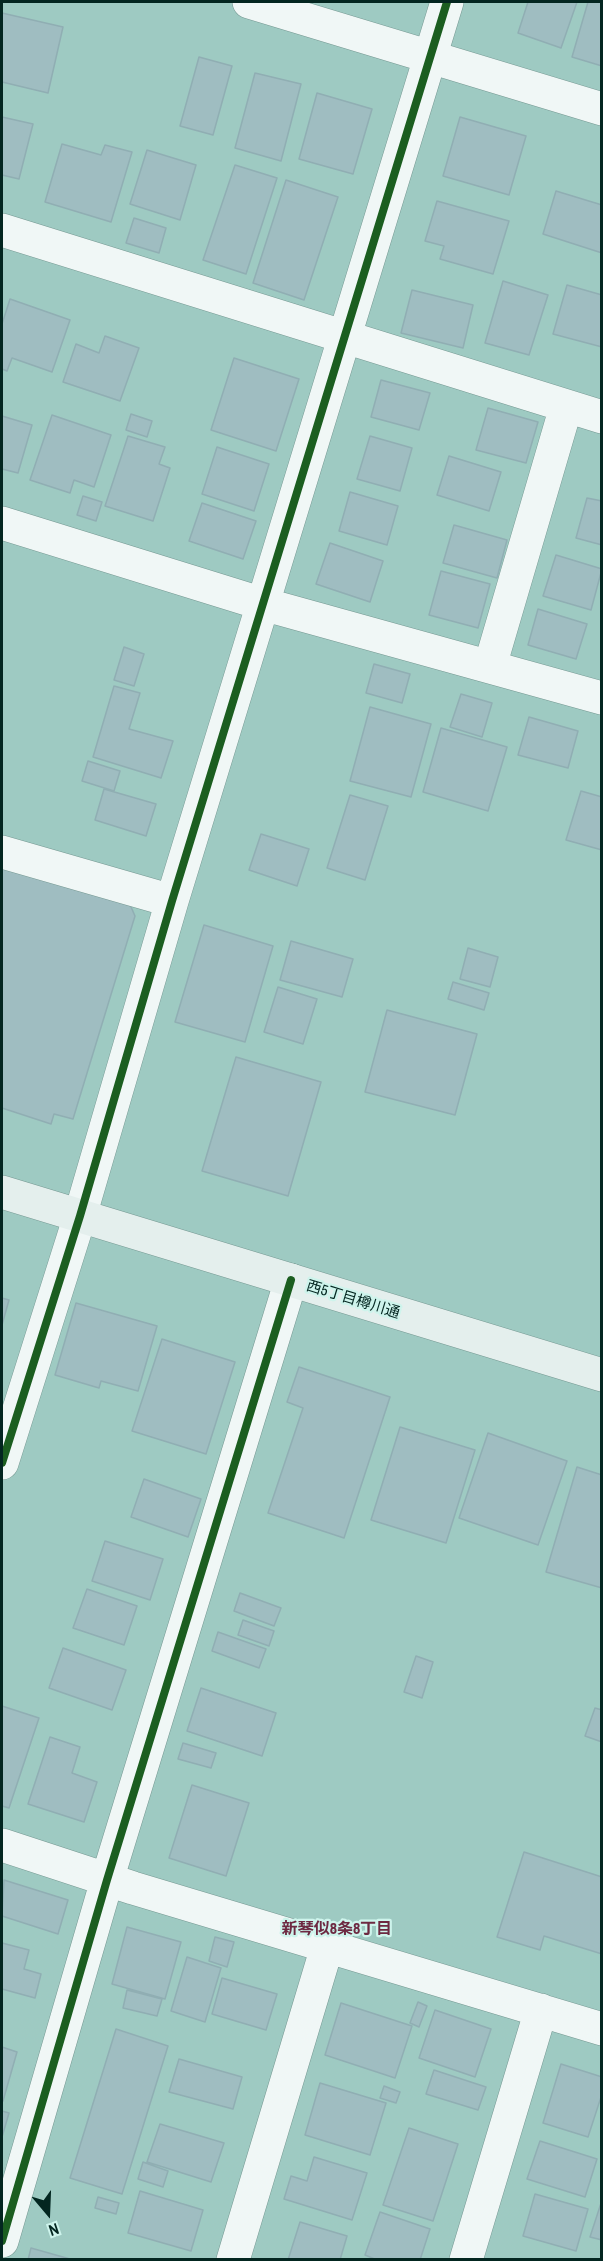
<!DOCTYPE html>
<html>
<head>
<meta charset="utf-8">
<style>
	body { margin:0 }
	#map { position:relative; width:603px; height:2261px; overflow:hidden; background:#9ecac2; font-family:"Archivo Narrow",sans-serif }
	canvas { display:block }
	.frame { position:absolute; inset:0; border:3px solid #032620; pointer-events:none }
	.north { position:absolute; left:18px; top:2183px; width:60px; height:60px; -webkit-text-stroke:4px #cef4ec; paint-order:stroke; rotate:161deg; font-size:16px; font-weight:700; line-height:24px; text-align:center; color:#032620 }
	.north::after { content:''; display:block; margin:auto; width:21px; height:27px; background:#032620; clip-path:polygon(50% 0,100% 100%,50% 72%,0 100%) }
</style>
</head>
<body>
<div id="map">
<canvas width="603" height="2261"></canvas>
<div class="frame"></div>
<div class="north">N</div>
</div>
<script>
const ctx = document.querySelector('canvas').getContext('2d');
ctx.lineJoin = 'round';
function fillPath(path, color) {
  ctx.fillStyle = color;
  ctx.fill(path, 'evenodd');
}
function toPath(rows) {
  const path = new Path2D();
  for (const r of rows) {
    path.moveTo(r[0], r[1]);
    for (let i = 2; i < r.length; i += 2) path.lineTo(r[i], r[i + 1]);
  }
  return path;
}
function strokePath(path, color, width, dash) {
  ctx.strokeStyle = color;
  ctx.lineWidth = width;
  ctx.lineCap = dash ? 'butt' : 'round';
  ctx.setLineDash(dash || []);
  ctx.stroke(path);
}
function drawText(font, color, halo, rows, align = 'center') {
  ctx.font = font + ' "Archivo Narrow","Noto Sans JP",sans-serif';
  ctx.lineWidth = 4.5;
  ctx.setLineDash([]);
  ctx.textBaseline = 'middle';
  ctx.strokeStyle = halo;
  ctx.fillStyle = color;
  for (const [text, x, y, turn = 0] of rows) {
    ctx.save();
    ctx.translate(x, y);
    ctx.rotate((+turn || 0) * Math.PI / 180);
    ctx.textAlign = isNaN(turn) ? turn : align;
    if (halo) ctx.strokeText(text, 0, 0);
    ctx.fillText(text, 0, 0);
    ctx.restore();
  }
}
const building = toPath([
	[528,2,577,2,561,48,518,33,528,2],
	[588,2,602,2,602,66,572,57,588,2],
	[2,13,63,27,48,93,2,82,2,13],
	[199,57,232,66,213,135,180,126,199,57],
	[255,73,301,84,281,161,235,148,255,73],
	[317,93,372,109,353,174,299,159,317,93],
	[2,117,33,124,19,179,2,175,2,117],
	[460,117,526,136,509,195,443,176,460,117],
	[62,144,101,155,105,145,132,152,111,222,45,202,62,144],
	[147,150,196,165,180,220,130,204,147,150],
	[235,165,277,178,246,274,203,260,235,165],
	[286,180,338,197,304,300,253,283,286,180],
	[556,191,602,205,602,253,543,234,556,191],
	[437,201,509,221,493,274,440,259,444,246,425,241,437,201],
	[134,218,166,228,159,253,126,243,134,218],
	[503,281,548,295,529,355,485,343,503,281],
	[567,285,602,295,602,347,553,334,567,285],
	[412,290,473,305,463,348,401,333,412,290],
	[10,299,70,320,52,372,12,358,7,371,2,369,2,324,10,299],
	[105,336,139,348,120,401,63,382,76,344,99,353,105,336],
	[234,358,299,379,276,451,211,430,234,358],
	[381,380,430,393,419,430,371,417,381,380],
	[488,408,538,422,526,463,476,450,488,408],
	[131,414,152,421,147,437,126,430,131,414],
	[52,415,111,435,94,487,74,480,70,493,30,480,52,415],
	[2,416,32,425,18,473,2,469,2,416],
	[128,436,165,447,159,464,170,468,153,521,105,506,128,436],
	[370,436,412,448,400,491,357,479,370,436],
	[217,447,269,464,254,511,202,494,217,447],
	[449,456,501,472,489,511,437,495,449,456],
	[350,492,398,506,387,545,339,531,350,492],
	[83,496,102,502,96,521,77,515,83,496],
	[587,498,602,501,602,545,576,538,587,498],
	[202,503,256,521,243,559,189,541,202,503],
	[454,525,507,540,497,578,443,563,454,525],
	[330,543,383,561,370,602,316,584,330,543],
	[556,555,602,569,591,610,543,596,556,555],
	[441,571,490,584,478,628,429,615,441,571],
	[538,609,587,624,576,659,528,645,538,609],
	[124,647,144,654,134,686,114,680,124,647],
	[374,664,410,674,402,703,366,693,374,664],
	[114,686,140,693,129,729,173,741,161,778,93,757,114,686],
	[461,694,492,703,482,737,450,727,461,694],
	[370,707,431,724,411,797,350,781,370,707],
	[529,717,578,731,568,768,518,755,529,717],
	[441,728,507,747,488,811,423,792,441,728],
	[88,761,120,771,114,791,82,781,88,761],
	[104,789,156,804,146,836,95,820,104,789],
	[581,791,602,797,602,850,566,840,581,791],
	[350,795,388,806,365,880,327,868,350,795],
	[261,834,309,849,297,886,249,870,261,834],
	[2,861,128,900,135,916,73,1119,54,1114,51,1124,2,1108,2,861],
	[204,925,273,946,245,1042,175,1022,204,925],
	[291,941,353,959,342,997,280,980,291,941],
	[468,948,498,957,490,987,460,979,468,948],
	[453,982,489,993,484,1010,448,999,453,982],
	[278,987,317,999,303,1044,264,1032,278,987],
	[387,1010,477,1034,455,1115,365,1092,387,1010],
	[236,1057,321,1082,288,1196,202,1171,236,1057],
	[2,1298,9,1300,2,1325,2,1298],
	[76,1303,157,1326,138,1391,101,1381,99,1388,55,1375,76,1303],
	[162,1339,235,1362,206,1454,132,1431,162,1339],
	[299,1367,390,1397,344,1538,268,1513,303,1408,287,1402,299,1367],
	[400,1427,475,1450,446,1543,371,1520,400,1427],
	[488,1433,567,1461,538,1545,459,1518,488,1433],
	[577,1467,602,1475,602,1588,546,1572,577,1467],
	[144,1479,201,1499,188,1537,131,1517,144,1479],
	[105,1541,163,1559,150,1600,92,1581,105,1541],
	[87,1589,137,1606,124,1645,73,1628,87,1589],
	[240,1593,281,1608,274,1626,234,1611,240,1593],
	[243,1620,274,1631,269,1646,238,1635,243,1620],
	[218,1632,266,1649,259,1668,212,1651,218,1632],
	[63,1648,126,1670,112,1710,49,1688,63,1648],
	[416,1656,433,1662,422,1698,404,1692,416,1656],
	[201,1688,276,1713,262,1756,187,1731,201,1688],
	[2,1706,39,1718,9,1808,2,1806,2,1706],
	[595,1708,602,1710,602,1742,585,1736,595,1708],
	[50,1737,80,1747,72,1773,97,1782,84,1822,28,1804,50,1737],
	[183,1743,216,1753,211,1768,178,1759,183,1743],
	[192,1785,249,1803,226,1876,169,1858,192,1785],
	[524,1852,602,1877,602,1954,544,1936,540,1950,497,1937,524,1852],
	[4,1880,68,1900,58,1934,2,1916,4,1880],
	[127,1927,181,1942,165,1999,112,1984,127,1927],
	[215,1937,234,1942,227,1967,209,1961,215,1937],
	[2,1943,29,1950,24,1969,41,1974,35,1998,2,1989,2,1943],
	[187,1957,221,1968,205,2022,171,2011,187,1957],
	[222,1978,277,1994,266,2030,212,2014,222,1978],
	[127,1990,162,1999,157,2016,123,2008,127,1990],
	[418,2002,427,2006,419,2027,410,2023,418,2002],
	[341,2003,412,2026,395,2078,325,2055,341,2003],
	[435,2010,491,2029,475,2077,419,2058,435,2010],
	[116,2029,168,2046,122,2194,70,2178,116,2029],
	[2,2047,17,2052,3,2101,2,2101,2,2047],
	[179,2059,242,2077,233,2109,169,2092,179,2059],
	[561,2064,602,2077,602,2094,588,2137,543,2123,561,2064],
	[434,2070,486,2087,478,2110,426,2094,434,2070],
	[320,2083,386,2103,370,2155,305,2135,320,2083],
	[384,2086,400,2092,396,2103,380,2098,384,2086],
	[2,2111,9,2113,2,2137,2,2111],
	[160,2124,224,2143,211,2182,147,2162,160,2124],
	[409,2128,458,2144,433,2221,383,2205,409,2128],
	[540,2141,597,2159,585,2197,527,2179,540,2141],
	[314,2157,367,2173,352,2220,284,2199,291,2176,307,2181,314,2157],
	[143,2162,168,2171,163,2187,138,2179,143,2162],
	[140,2191,203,2210,191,2251,128,2233,140,2191],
	[535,2194,588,2209,576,2251,523,2236,535,2194],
	[98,2197,119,2203,116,2214,95,2208,98,2197],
	[602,2200,602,2240,590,2237,602,2200],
	[380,2212,430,2229,420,2260,377,2260,365,2255,380,2212],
	[300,2222,347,2236,340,2260,288,2260,300,2222],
	[31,2248,70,2259,28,2260,31,2248]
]);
fillPath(building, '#9fbdc1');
strokePath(building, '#90aeb3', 1.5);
const minor = toPath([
	[249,2,602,109],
	[2,230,602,417],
	[2,523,263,604,602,698],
	[490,666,566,407],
	[2,852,172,901],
	[2,1463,80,1216,172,901,447,2],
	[2,1845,133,1888,602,2029],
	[2,2241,107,1880,291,1280],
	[233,2260,327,1947],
	[466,2260,541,2010]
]);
const secondary = toPath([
	[2,1192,602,1375]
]);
strokePath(minor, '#759892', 34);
strokePath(secondary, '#759892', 34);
strokePath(minor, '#f0f7f6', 33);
strokePath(secondary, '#e4efed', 33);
strokePath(toPath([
	[2,1463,80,1216,172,901,447,2],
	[2,2241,107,1880,291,1280]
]), '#1b5e20', 8);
drawText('15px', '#032620', '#cef4ec', [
	["西5丁目樽川通",353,1300,17]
]);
drawText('bold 16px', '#6d2941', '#cef4ec', [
	["新琴似8条8丁目",337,1930]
]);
</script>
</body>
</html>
